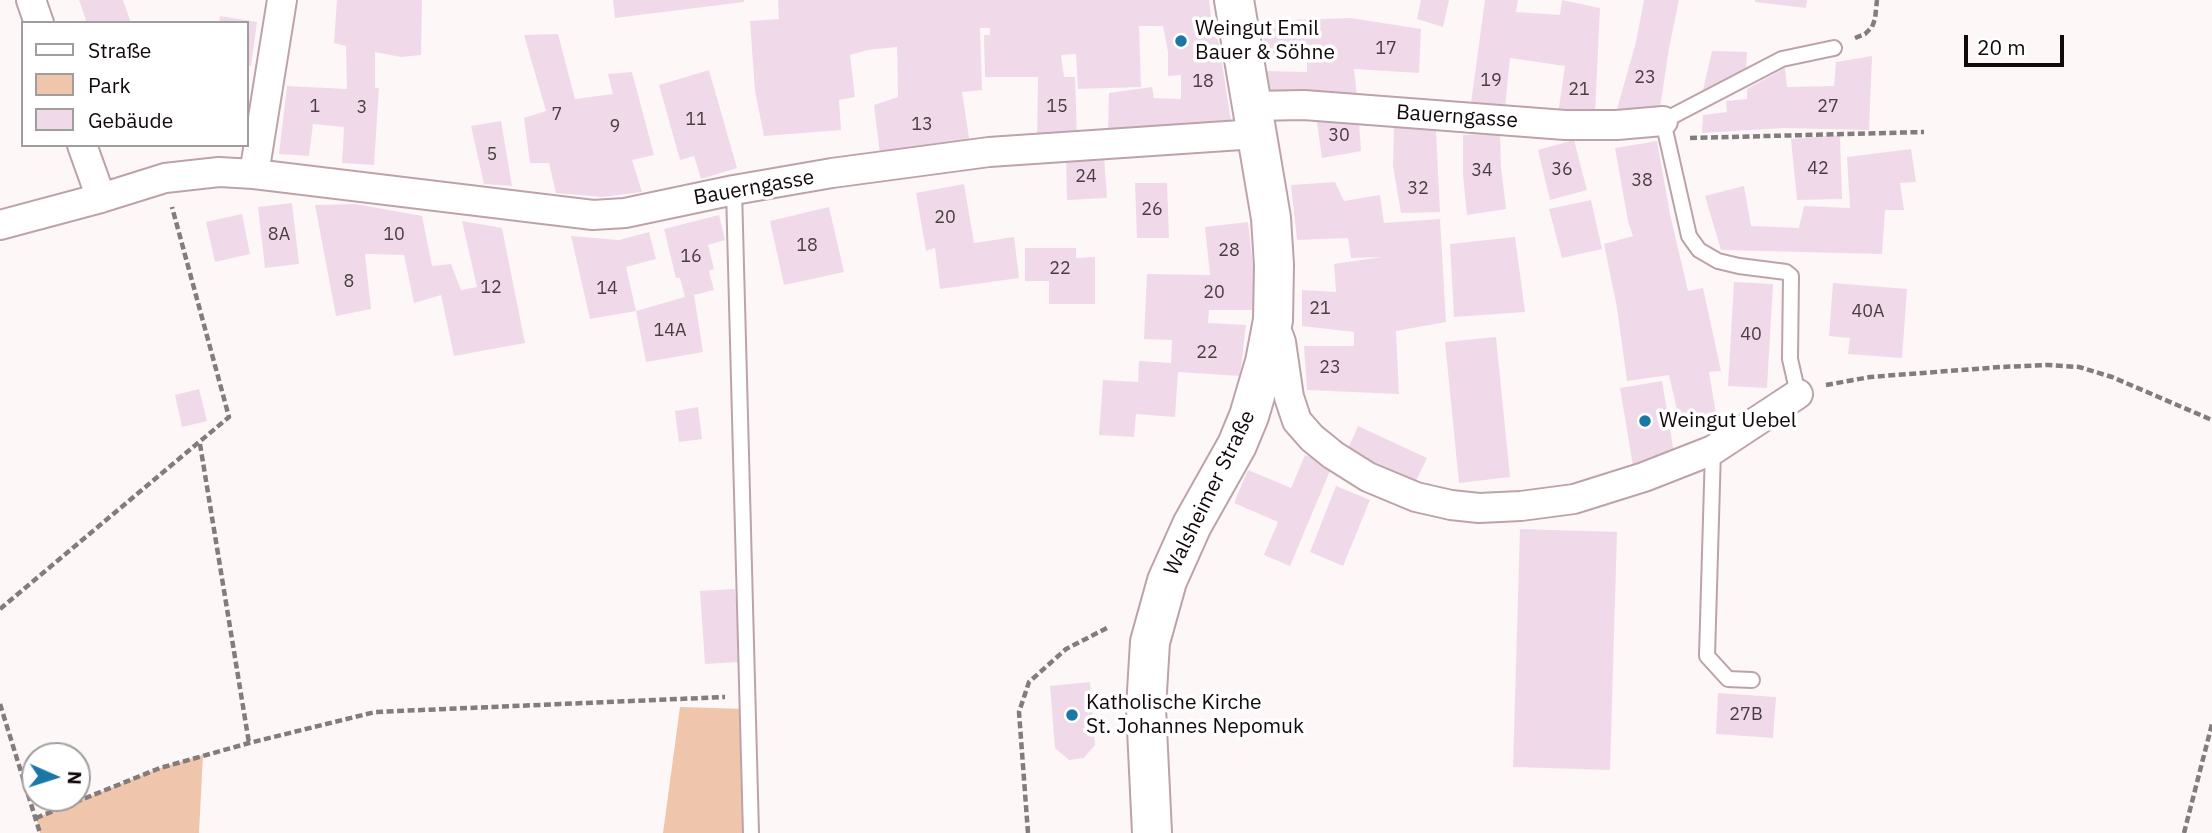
<!DOCTYPE html>
<html>
<head>
<meta charset="utf-8">
<style>
	body { margin:0 }
	#map { position:relative; width:2212px; height:833px; overflow:hidden; background:#fdf7f8; font-family:"IBM Plex Sans",sans-serif }
	canvas { display:block }
	.legend { position:absolute; left:21px; top:21px; width:228px; height:126px; box-sizing:border-box; background:#fff; border:2px solid #a09d9d; margin:0; padding:9px 12px; list-style:none; font-size:21px; color:#12090b }
	.legend li { display:flex; align-items:center; gap:14px; height:35px }
	.legend b { width:35px; border:2px solid #a09d9d }
	.north { position:absolute; left:21px; top:742px; width:70px; height:70px; box-sizing:border-box; background:#fff; border:2px solid #a09d9d; border-radius:50%; rotate:93deg; font-size:19px; font-weight:700; line-height:28px; text-align:center; color:#12090b }
	.north::after { content:''; display:block; margin:auto; width:24px; height:32px; background:#1b77a5; clip-path:polygon(50% 0,100% 100%,50% 72%,0 100%) }
	.scale { position:absolute; left:1964px; top:35px; width:100px; height:32px; box-sizing:border-box; border:4px solid #12090b; border-top:0; padding-left:9px; font-size:21px; line-height:24px; white-space:nowrap; color:#12090b; -webkit-text-stroke:5px #fff; paint-order:stroke }
</style>
</head>
<body>
<div id="map">
<canvas width="2212" height="833"></canvas>
<ul class="legend">
<li><b style="height:9px;background:#fff"></b>Straße</li>
<li><b style="height:19px;background:#efc6ab"></b>Park</li>
<li><b style="height:19px;background:#f0dae9"></b>Gebäude</li>
</ul>
<div class="north">N</div>
<div class="scale">20 m</div>
</div>
<script>
const ctx = document.querySelector('canvas').getContext('2d');
ctx.lineJoin = 'round';
function fillPath(path, color) {
  ctx.fillStyle = color;
  ctx.fill(path, 'evenodd');
}
function toPath(rows) {
  const path = new Path2D();
  for (const r of rows) {
    path.moveTo(r[0], r[1]);
    for (let i = 2; i < r.length; i += 2) path.lineTo(r[i], r[i + 1]);
  }
  return path;
}
function strokePath(path, color, width, dash) {
  ctx.strokeStyle = color;
  ctx.lineWidth = width;
  ctx.lineCap = dash ? 'butt' : 'round';
  ctx.setLineDash(dash || []);
  ctx.stroke(path);
}
function drawText(font, color, halo, rows, align = 'center') {
  ctx.font = font + ' "IBM Plex Sans",sans-serif';
  ctx.lineWidth = 7;
  ctx.setLineDash([]);
  ctx.textBaseline = 'middle';
  ctx.strokeStyle = halo;
  ctx.fillStyle = color;
  for (const [text, x, y, turn = 0] of rows) {
    ctx.save();
    ctx.translate(x, y);
    ctx.rotate((+turn || 0) * Math.PI / 180);
    ctx.textAlign = isNaN(turn) ? turn : align;
    if (halo) ctx.strokeText(text, 0, 0);
    ctx.fillText(text, 0, 0);
    ctx.restore();
  }
}
fillPath(toPath([
	[680,707,745,709,746,833,663,833],
	[203,755,199,833,40,833,36,818,160,768]
]), '#efc6ab');
fillPath(toPath([
	[79,0,123,0,131,23,87,23],
	[337,0,422,0,421,55,401,57,375,52,375,88,379,88,374,165,342,163,344,127,313,124,309,156,279,154,287,86,347,89,346,46,334,43],
	[613,0,744,0,744,2,615,18],
	[778,0,1209,0,1212,24,1219,44,1232,128,1108,133,1109,93,1152,87,1154,98,1181,99,1181,75,1168,76,1168,52,1163,26,1139,26,1141,87,1078,89,1076,54,1061,55,1064,77,1075,77,1077,137,1037,138,1038,77,985,77,984,35,990,35,990,28,980,28,982,90,962,92,970,144,880,154,874,105,898,97,897,47,868,50,850,55,855,97,839,100,841,130,764,136,755,91,750,21,779,19],
	[1421,0,1449,0,1443,27,1417,19],
	[1485,0,1518,0,1516,12,1560,15,1562,0,1600,8,1595,114,1558,114,1565,66,1510,58,1505,108,1471,103],
	[1644,0,1679,0,1669,48,1660,108,1617,109,1636,42],
	[1755,0,1807,0,1806,8,1755,2],
	[220,16,257,22,251,66,247,65,247,23,219,23],
	[1350,18,1421,29,1419,73,1354,69,1357,96,1264,91,1263,71,1307,72,1307,54,1264,56,1262,21],
	[558,34,575,99,613,94,608,74,632,72,654,155,632,160,642,192,603,197,556,193,549,163,530,163,524,118,546,111,524,35],
	[1712,51,1747,52,1746,70,1703,90],
	[1872,56,1869,130,1784,128,1702,133,1703,115,1727,112,1726,101,1747,99,1747,89,1785,68,1787,87,1834,86,1836,62],
	[709,70,737,168,701,179,694,156,680,160,659,85],
	[1316,116,1359,121,1361,151,1322,158],
	[501,121,512,186,484,184,471,126],
	[1394,123,1436,131,1440,212,1401,213,1393,166],
	[1500,133,1501,167,1506,209,1467,215,1463,175,1463,135],
	[1840,135,1842,199,1797,200,1791,139],
	[1574,140,1587,190,1550,200,1538,150],
	[1657,141,1670,214,1688,291,1703,288,1721,371,1709,372,1716,414,1680,423,1669,375,1627,381,1617,308,1604,244,1633,236,1628,221,1615,148],
	[1911,149,1916,182,1900,183,1904,210,1885,210,1882,254,1721,250,1705,196,1744,186,1751,226,1799,228,1804,206,1850,208,1847,157],
	[1104,155,1107,198,1067,200,1066,157],
	[1335,182,1344,201,1380,195,1384,223,1440,219,1446,322,1396,331,1399,394,1307,390,1304,346,1354,346,1354,332,1302,326,1302,290,1336,292,1334,264,1382,257,1351,258,1348,238,1297,240,1291,185],
	[1135,183,1167,183,1169,238,1137,238],
	[964,184,974,243,1014,237,1019,278,940,289,935,248,926,251,916,193],
	[1591,200,1602,249,1562,258,1549,209],
	[292,203,299,264,265,268,258,207],
	[356,204,422,216,432,266,451,264,461,290,477,287,462,221,502,228,525,343,454,356,441,295,414,303,404,255,365,254,371,309,336,316,315,205],
	[829,207,844,272,784,285,770,221],
	[242,214,250,254,215,262,206,222],
	[719,215,725,240,708,245,714,269,709,271,714,290,694,295,703,352,646,362,636,311,685,297,680,278,676,278,664,229],
	[1248,222,1254,275,1254,310,1209,310,1208,323,1246,325,1240,376,1178,372,1175,417,1136,414,1134,437,1099,435,1103,380,1138,382,1139,361,1171,363,1172,340,1144,339,1147,274,1210,275,1205,227],
	[649,232,656,259,626,267,636,311,590,319,571,236,619,240],
	[1515,237,1525,312,1454,317,1450,244],
	[1025,248,1076,248,1076,258,1095,257,1095,304,1049,304,1049,281,1025,281],
	[1734,282,1773,284,1767,388,1728,386],
	[1833,283,1907,289,1902,358,1848,354,1850,338,1829,336],
	[1496,337,1510,477,1459,483,1445,342],
	[1662,381,1675,459,1633,466,1620,388],
	[199,389,207,421,182,427,175,395],
	[698,407,702,439,679,442,675,411],
	[1358,426,1427,458,1415,483,1347,451],
	[1305,455,1332,466,1290,566,1264,555,1278,522,1234,503,1248,470,1291,488],
	[1336,486,1370,500,1343,566,1310,552],
	[1520,529,1617,532,1610,770,1513,767],
	[735,589,741,662,705,664,700,591],
	[1090,682,1095,745,1084,758,1069,760,1055,748,1050,686],
	[1718,693,1776,697,1773,738,1716,734]
]), '#f0dae9');
const lane = toPath([
	[734,190,751,833],
	[1798,394,1790,359,1791,276,1786,272,1739,266,1718,261,1699,250,1689,236,1663,121,1782,59,1834,48],
	[1713,450,1707,656,1728,679,1752,680]
]);
const street = toPath([
	[31,0,39,23],
	[1251,106,1304,105,1565,125,1617,125,1663,121],
	[82,145,101,198],
	[254,174,282,0],
	[0,225,101,198,165,178,219,172,254,174,593,215,625,213,734,190,832,173,989,152,1256,134],
	[1275,326,1281,342,1289,397,1297,421,1312,438,1333,455,1368,477,1416,497,1451,505,1479,508,1521,506,1574,499,1644,477,1713,450,1798,394]
]);
const secondary = toPath([
	[1152,833,1146,708,1150,642,1167,581,1192,525,1237,445,1249,416,1265,362,1273,320,1274,265,1271,218,1234,0]
]);
strokePath(lane, '#bda3a9', 18);
strokePath(street, '#bda3a9', 32);
strokePath(secondary, '#bda3a9', 42);
strokePath(toPath([
	[1855,38,1865,34,1872,27,1875,19,1877,0],
	[1690,138,1924,132],
	[1826,385,1870,377,2001,367,2048,365,2079,367,2112,377,2212,420],
	[200,444,249,743],
	[0,609,229,417,172,207],
	[0,704,40,833],
	[36,818,160,768,249,743,375,712,725,697],
	[1028,833,1019,712,1029,682,1066,649,1109,627],
	[2184,833,2212,724]
]), '#837c7d', 4.5, [7, 3.5]);
strokePath(lane, '#fff', 14);
strokePath(street, '#fff', 28);
strokePath(secondary, '#fff', 38);
for (const [x, y, r, color] of [
	[1181,41,7,"#1b77a5"],
	[1645,421,7,"#1b77a5"],
	[1072,715,7,"#1b77a5"]
]) {
  const dot = new Path2D();
  dot.arc(x, y, r, 0, 2 * Math.PI);
  ctx.fillStyle = color;
  ctx.fill(dot);
  strokePath(dot, '#fff', 2.5);
}
drawText('18px', '#4a3d42', null, [
	["17",1386,49],
	["23",1645,78],
	["19",1491,81],
	["18",1203,82],
	["21",1579,90],
	["1",315,107],
	["15",1057,107],
	["27",1828,107],
	["3",362,108],
	["7",557,115],
	["11",696,120],
	["13",922,125],
	["9",615,127],
	["30",1339,136],
	["5",492,155],
	["42",1818,169],
	["36",1562,170],
	["34",1482,171],
	["24",1086,177],
	["38",1642,181],
	["32",1418,189],
	["26",1152,210],
	["20",945,218],
	["8A",279,235],
	["10",394,235],
	["18",807,246],
	["28",1229,251],
	["16",691,257],
	["22",1060,269],
	["8",349,282],
	["12",491,288],
	["14",607,289],
	["20",1214,293],
	["21",1320,309],
	["40A",1868,312],
	["14A",670,331],
	["40",1751,335],
	["22",1207,353],
	["23",1330,368],
	["27B",1746,715]
]);
drawText('21px', '#12090b', '#fff', [
	["Weingut Emil",1195,29],
	["Bauer & Söhne",1195,53],
	["Weingut Uebel",1659,421],
	["Katholische Kirche",1086,703],
	["St. Johannes Nepomuk",1086,727]
], 'left');
drawText('21px', '#12090b', '#fff', [
	["Bauerngasse",1457,117,4],
	["Bauerngasse",754,188,-10],
	["Walsheimer Straße",1210,493,-64]
]);
</script>
</body>
</html>
